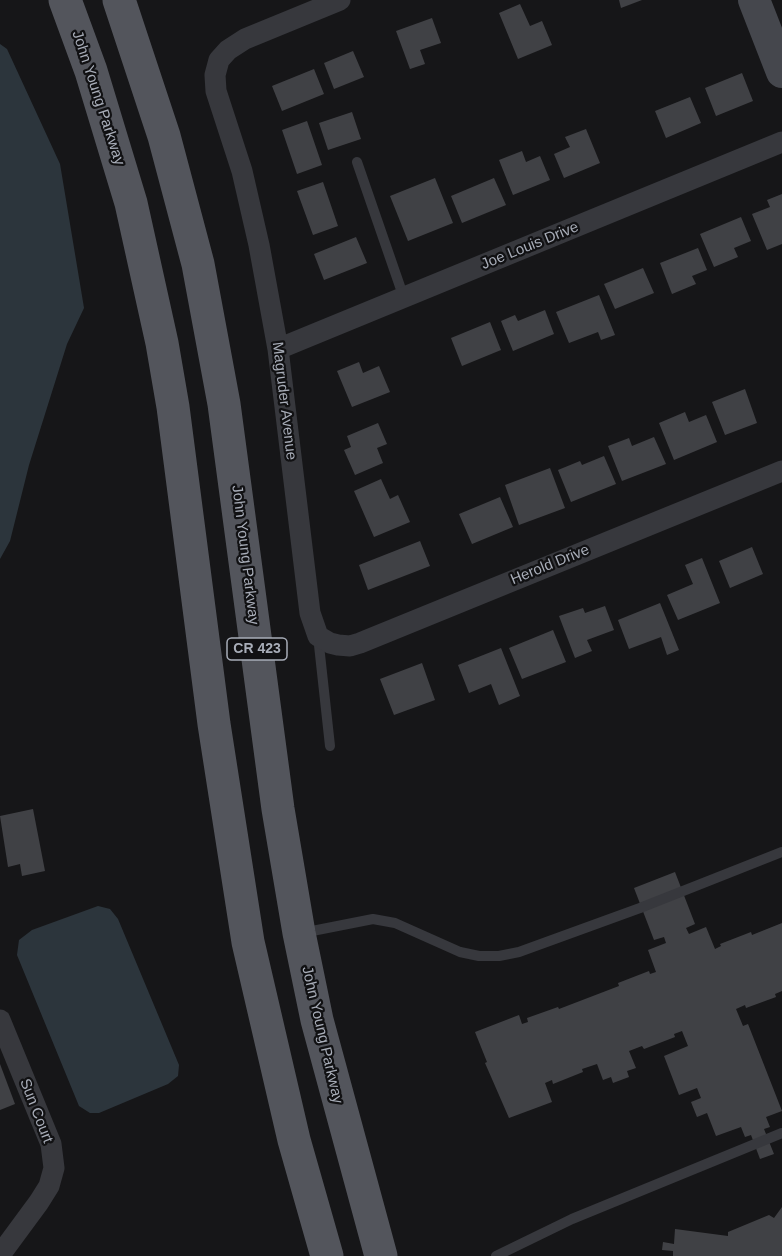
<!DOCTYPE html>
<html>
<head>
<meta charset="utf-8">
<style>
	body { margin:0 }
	canvas { display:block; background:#161618 }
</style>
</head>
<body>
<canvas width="782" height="1256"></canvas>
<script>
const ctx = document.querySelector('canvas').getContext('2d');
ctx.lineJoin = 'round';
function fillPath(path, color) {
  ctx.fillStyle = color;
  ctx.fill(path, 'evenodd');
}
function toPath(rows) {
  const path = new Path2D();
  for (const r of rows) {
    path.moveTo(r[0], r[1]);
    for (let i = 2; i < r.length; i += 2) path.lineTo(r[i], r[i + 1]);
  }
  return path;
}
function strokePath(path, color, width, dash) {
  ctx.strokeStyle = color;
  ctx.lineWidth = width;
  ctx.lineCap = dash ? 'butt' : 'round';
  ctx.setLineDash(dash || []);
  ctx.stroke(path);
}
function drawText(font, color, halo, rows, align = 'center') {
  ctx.font = font + ' Arial,sans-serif';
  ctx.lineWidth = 4.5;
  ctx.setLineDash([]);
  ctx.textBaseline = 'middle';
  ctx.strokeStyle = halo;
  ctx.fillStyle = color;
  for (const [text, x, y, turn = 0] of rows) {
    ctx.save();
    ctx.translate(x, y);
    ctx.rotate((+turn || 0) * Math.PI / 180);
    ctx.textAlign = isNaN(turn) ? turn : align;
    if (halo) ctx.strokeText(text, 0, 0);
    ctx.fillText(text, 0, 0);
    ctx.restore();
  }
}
fillPath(toPath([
	[0,44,7,49,60,164,84,308,67,344,29,465,10,541,0,559],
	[98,906,110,909,118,919,179,1065,178,1076,168,1084,99,1113,90,1113,79,1106,17,955,19,940,32,930]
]), '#2c353c');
fillPath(toPath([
	[619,0,642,0,621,8],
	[520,4,530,26,542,21,552,45,518,59,499,13],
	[432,18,441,43,420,50,425,64,410,69,396,31],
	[353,51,364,77,334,89,324,63],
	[314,69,324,94,282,111,272,86],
	[742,73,753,101,716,116,705,88],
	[690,97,701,123,666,138,655,111],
	[352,112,361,139,328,150,319,123],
	[307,121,322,165,297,174,282,130],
	[586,129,600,163,564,178,554,154,570,147,565,137],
	[522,151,526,162,540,156,550,180,513,195,499,160],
	[435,178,453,223,408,241,390,196],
	[494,178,506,205,462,223,451,196],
	[323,182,338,226,313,235,297,191],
	[782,194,782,244,767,250,752,214,770,207,767,200],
	[741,217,751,241,734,248,738,257,714,267,700,234],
	[356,237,367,263,324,280,314,254],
	[698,248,707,270,692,276,696,284,672,294,660,263],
	[643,268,654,293,615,309,604,284],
	[599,295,615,335,601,340,598,332,569,343,556,312],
	[545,310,554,334,513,351,501,321,515,315,518,321],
	[490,322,501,350,462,366,451,338],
	[359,362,363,373,379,366,390,392,352,407,337,371],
	[745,389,757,423,725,435,712,402],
	[685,412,689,422,706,415,717,442,674,460,659,423],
	[378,423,387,444,377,448,383,463,355,475,344,450,351,447,347,436],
	[654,437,666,464,622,481,608,446,629,438,632,446],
	[604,456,616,484,571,502,558,470,580,461,582,465],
	[550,468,565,508,519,525,505,485],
	[381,479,390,499,398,495,410,522,374,537,354,491],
	[500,497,513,527,472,544,459,514],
	[420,541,430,566,368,590,359,565],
	[752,547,763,574,730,588,719,561],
	[702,558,720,603,678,620,667,595,693,584,685,565],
	[660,603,679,650,667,655,661,637,629,649,618,620],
	[605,606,614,630,587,640,592,651,575,658,559,616,583,608,585,613],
	[553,630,566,662,522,679,509,648],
	[501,648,520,696,499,705,491,684,469,693,458,665],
	[422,663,435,700,394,715,380,679],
	[33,809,45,871,22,876,20,864,8,867,0,816],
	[675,872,695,924,686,928,689,934,706,927,715,949,721,946,720,944,751,932,752,935,782,923,782,991,775,994,776,997,746,1008,745,1005,736,1009,743,1026,748,1024,782,1111,766,1117,770,1127,764,1129,774,1154,760,1159,751,1135,745,1137,741,1127,716,1136,707,1113,697,1117,691,1102,701,1098,697,1088,679,1095,664,1056,688,1046,682,1031,674,1034,675,1037,644,1049,642,1046,629,1051,636,1068,627,1071,629,1077,613,1083,611,1077,603,1080,597,1064,582,1069,583,1072,553,1084,552,1080,545,1083,552,1102,509,1118,485,1063,487,1062,475,1032,519,1015,522,1024,528,1022,527,1018,558,1007,559,1009,619,986,618,983,649,971,650,974,656,972,648,950,666,943,664,937,654,940,634,888],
	[0,1064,15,1104,0,1110],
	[782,1207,782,1256,673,1256,673,1251,662,1250,663,1242,674,1244,675,1229,728,1236,728,1232,769,1215,774,1218]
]), '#404145');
strokePath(toPath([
	[357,162,404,298],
	[318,636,330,746],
	[302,933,373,919,395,923,460,952,479,956,499,956,519,952,640,908,782,852],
	[496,1256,572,1219,782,1133]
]), '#37383d', 10);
strokePath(toPath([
	[340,0,245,39,228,50,219,60,215,75,216,91,242,171,259,245,278,349,310,613,318,636,330,643,338,645,350,646,360,643,782,471],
	[278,349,782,142],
	[0,1020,51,1144,54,1168,49,1186,39,1202,0,1255]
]), '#37383d', 21);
strokePath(toPath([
	[754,0,782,72]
]), '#45474d', 32);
strokePath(toPath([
	[65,0,91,71,131,203,162,343,173,407,214,724,248,942,294,1140,327,1256],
	[119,0,164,136,198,264,224,404,278,809,299,933,317,1020,381,1256]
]), '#53555c', 33);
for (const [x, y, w] of [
	[257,649,60]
]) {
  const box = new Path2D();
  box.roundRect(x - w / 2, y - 11, w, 22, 4.5);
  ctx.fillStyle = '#111113';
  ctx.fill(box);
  strokePath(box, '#a8adb8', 1.5);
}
drawText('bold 14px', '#a8adb8', null, [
	["CR 423",257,649]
]);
drawText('15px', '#a8adb8', '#111113', [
	["John Young Parkway",98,98,72],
	["Joe Louis Drive",530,246,-22],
	["Magruder Avenue",284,401,83],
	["John Young Parkway",245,555,83],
	["Herold Drive",550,565,-22],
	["John Young Parkway",322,1035,77],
	["Sun Court",36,1111,69]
]);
</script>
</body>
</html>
